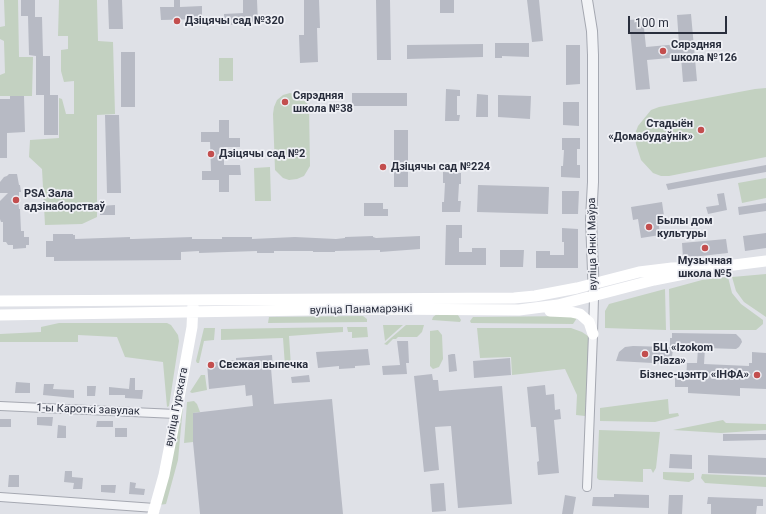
<!DOCTYPE html>
<html>
<head>
<meta charset="utf-8">
<style>
	body { margin:0 }
	#map { position:relative; width:766px; height:514px; overflow:hidden; background:#dfe1e7; font-family:Roboto,sans-serif }
	canvas { display:block }
	.scale { position:absolute; left:628px; top:16px; width:99px; height:18px; box-sizing:border-box; border:2px solid #292e3d; border-top:0; padding-left:5px; font-size:12px; line-height:14px; white-space:nowrap; color:#292e3d; -webkit-text-stroke:3px #eff0f5; paint-order:stroke }
</style>
</head>
<body>
<div id="map">
<canvas width="766" height="514"></canvas>
<div class="scale">100 m</div>
</div>
<script>
const ctx = document.querySelector('canvas').getContext('2d');
ctx.lineJoin = 'round';
function fillPath(path, color) {
  ctx.fillStyle = color;
  ctx.fill(path, 'evenodd');
}
function toPath(rows) {
  const path = new Path2D();
  for (const r of rows) {
    path.moveTo(r[0], r[1]);
    for (let i = 2; i < r.length; i += 2) path.lineTo(r[i], r[i + 1]);
  }
  return path;
}
function strokePath(path, color, width, dash) {
  ctx.strokeStyle = color;
  ctx.lineWidth = width;
  ctx.lineCap = dash ? 'butt' : 'round';
  ctx.setLineDash(dash || []);
  ctx.stroke(path);
}
function drawText(font, color, halo, rows, align = 'center') {
  ctx.font = font + ' Roboto,sans-serif';
  ctx.lineWidth = 3.5;
  ctx.setLineDash([]);
  ctx.textBaseline = 'middle';
  ctx.strokeStyle = halo;
  ctx.fillStyle = color;
  for (const [text, x, y, turn = 0] of rows) {
    ctx.save();
    ctx.translate(x, y);
    ctx.rotate((+turn || 0) * Math.PI / 180);
    ctx.textAlign = isNaN(turn) ? turn : align;
    if (halo) ctx.strokeText(text, 0, 0);
    ctx.fillText(text, 0, 0);
    ctx.restore();
  }
}
fillPath(toPath([
	[4,0,18,0,19,57,33,57,32,96,0,96,0,75,5,73,4,41,0,39,0,27,5,26],
	[59,0,97,0,98,41,113,42,115,114,97,115,97,217,82,224,45,225,42,169,29,157,30,140,59,138,59,98,62,99,66,114,74,114,74,81,64,82,61,71,61,50,68,49,68,36,58,36],
	[219,58,233,58,233,81,219,81],
	[766,88,766,157,669,176,661,176,653,173,641,160,636,144,635,134,638,126,651,110,659,107,755,89],
	[290,93,302,97,309,106,310,166,304,176,297,179,289,180,283,178,275,170,273,114,274,107,277,100,283,95],
	[270,167,271,201,255,201,254,168],
	[766,178,766,198,742,203,738,183],
	[766,274,766,317,744,302,736,291,732,277],
	[728,277,732,293,741,304,763,320,763,324,756,330,670,330,669,289,702,280],
	[665,289,666,330,605,328,605,311,609,304],
	[437,314,458,315,461,320,460,322,432,320,433,317],
	[363,316,367,319,367,322,268,323,269,317],
	[574,316,577,318,573,324,471,323,470,321,473,317,475,317],
	[59,323,167,323,171,325,178,335,179,341,169,406,167,407,163,362,125,357,117,337,78,335,78,342,0,342,0,334,41,332,41,327],
	[383,325,403,325,385,341],
	[406,325,424,325,422,332,417,337,398,337,396,339,393,339,387,345,384,344],
	[343,327,343,332,289,336,291,366,285,366,283,338,221,340,221,329],
	[347,327,367,327,368,337,352,338,352,332,348,332],
	[204,328,215,328,214,340,204,341,199,363,197,363,196,361],
	[477,328,571,328,582,332,588,336,590,342,585,416,576,415,577,395,565,369,512,375,511,357,480,358],
	[438,330,442,335,443,359,439,367,433,369,430,366,430,331],
	[201,375,205,375,207,390,192,393,190,392],
	[668,399,669,414,678,413,679,416,655,422,600,421,600,408],
	[194,401,197,404,200,412,193,413,193,442,184,443,187,402],
	[182,406,183,406,178,460,166,504,159,505],
	[723,420,726,423,766,424,766,430,721,433,673,430],
	[599,430,660,432,656,468,653,473,651,469,643,469,643,482,599,480,597,478],
	[663,472,694,473,694,479,689,482,666,480,663,479],
	[702,474,766,477,766,487,705,483,701,478]
]), '#c3d1c1');
fillPath(toPath([
	[21,0,35,0,35,17,42,17,43,56,50,56,50,95,58,95,58,135,44,135,44,95,36,95,36,56,29,55,28,16,21,16],
	[108,0,122,0,123,29,109,29],
	[174,0,180,0,180,7,202,6,202,19,161,20,160,7,174,7],
	[243,0,257,0,258,24,224,25,224,14,243,13],
	[304,0,319,0,320,28,317,28,318,62,300,63,299,35,304,35],
	[376,0,390,0,391,60,377,60],
	[440,0,454,0,454,13,440,13],
	[527,0,539,0,543,41,532,42],
	[691,14,697,81,683,82,681,57,647,60,650,89,636,90,629,20,643,19,646,47,679,44,677,15],
	[495,43,529,43,529,57,502,56,502,58,495,58],
	[483,44,483,57,407,59,407,45],
	[566,45,580,45,580,84,566,85],
	[121,52,135,52,135,107,121,107],
	[446,89,460,90,460,96,457,96,457,115,460,115,459,121,445,121],
	[352,93,407,93,407,106,352,106],
	[477,94,488,95,488,117,476,117],
	[498,95,531,96,530,119,498,117],
	[10,96,24,96,25,132,7,133,7,158,0,158,0,99,10,99],
	[563,102,579,102,579,126,563,125],
	[105,115,119,115,121,193,107,193],
	[219,120,229,120,229,138,240,138,240,147,224,147,224,165,240,165,241,175,229,175,229,192,219,192,219,180,202,180,202,171,211,171,210,142,201,142,201,132,219,132],
	[394,130,408,130,408,187,394,187],
	[562,138,580,138,580,149,577,149,577,165,580,165,580,178,561,177,561,166,563,166,564,150,562,150],
	[766,165,766,172,668,190,666,184],
	[443,172,461,173,461,184,459,184,458,201,461,201,460,212,442,212,442,202,444,202,445,183,443,183],
	[9,174,17,174,19,185,20,185,21,192,19,192,19,197,18,197,19,209,20,209,21,231,24,231,24,237,29,237,29,245,26,245,26,248,13,249,13,245,8,245,6,242,3,242,3,222,1,222,0,219,0,201,8,193,0,193,0,182,4,177,7,176],
	[478,185,549,187,548,214,477,212],
	[562,191,579,191,578,214,562,214],
	[724,193,727,210,708,214,706,207,719,205,717,194],
	[662,202,664,216,658,217,660,235,641,238,638,219,633,220,631,207],
	[364,203,383,203,383,209,388,209,388,216,364,216],
	[766,203,766,211,739,215,738,207],
	[115,205,115,215,100,215,100,206],
	[446,225,462,225,462,238,459,238,459,252,472,252,472,248,486,248,486,265,445,265],
	[562,228,578,229,578,268,536,268,536,251,550,251,550,255,564,255,564,242,562,242],
	[766,233,766,248,745,251,743,236],
	[53,234,73,234,73,235,75,235,75,239,130,237,130,239,133,239,192,237,192,239,222,239,222,237,252,237,252,239,295,237,336,239,345,238,345,237,373,236,373,237,376,238,420,236,420,249,380,252,380,250,335,251,335,252,313,252,313,251,274,251,274,253,257,253,257,251,199,253,199,251,181,252,181,260,54,261,54,257,46,257,46,241,53,241],
	[726,239,728,253,683,258,682,243],
	[500,250,524,250,523,267,500,267],
	[672,333,736,334,741,339,742,342,739,347,736,349,705,348,704,364,749,366,749,363,752,363,752,352,766,353,766,389,740,388,740,396,688,393,688,387,675,387,675,378,686,379,687,363,697,363,698,348,680,347,680,349,673,349,671,364,616,361,619,352,625,347,633,346,670,347,670,338,672,338],
	[397,341,408,341,409,363,406,363,407,374,383,375,382,366,400,365],
	[368,349,370,365,355,366,355,368,339,369,339,366,318,368,316,352],
	[452,354,455,354,457,371,449,372,448,355],
	[272,355,273,368,271,368,274,404,332,399,343,514,200,514,193,442,193,413,253,406,252,395,246,396,245,385,209,389,207,363,236,360,236,358],
	[510,358,511,375,474,378,473,361],
	[432,374,433,380,438,380,439,391,502,386,512,504,458,508,451,426,435,427,439,470,424,472,414,376],
	[309,375,310,382,292,383,291,377],
	[130,378,135,378,135,390,143,390,142,399,125,398,125,395,109,395,109,387,129,389],
	[16,382,30,383,30,393,15,393],
	[44,384,54,384,53,389,74,390,74,398,43,395],
	[545,385,546,395,554,394,555,410,560,409,561,419,554,420,559,473,538,475,537,462,539,461,536,427,531,427,527,387],
	[87,386,96,386,95,396,87,396],
	[37,417,53,417,52,426,37,425],
	[0,419,11,419,11,427,0,427],
	[97,421,113,421,113,427,96,427],
	[58,425,66,426,66,438,57,438],
	[115,428,127,428,127,437,115,437],
	[723,434,766,434,766,440,723,441],
	[670,454,692,455,692,469,669,468],
	[708,455,766,458,766,475,708,473],
	[65,471,72,471,72,477,83,478,82,489,73,489,74,483,64,482],
	[9,475,19,475,19,487,8,487],
	[130,482,136,483,135,488,145,489,144,495,129,494],
	[444,483,446,511,432,512,430,484],
	[101,485,116,485,115,493,101,492],
	[614,494,649,495,649,508,592,506,593,497,614,497],
	[565,495,576,497,573,514,562,514],
	[669,495,683,495,682,514,668,514],
	[708,497,763,499,763,506,757,506,756,514,711,514,711,504,707,504]
]), '#b7bac4');
const minor = toPath([
	[0,406,176,414],
	[587,487,593,334,594,297],
	[0,497,155,508]
]);
const tertiary = toPath([
	[587,0,592,31,593,55,593,182,591,219,594,297]
]);
strokePath(minor, '#a5a8b1', 10);
strokePath(tertiary, '#a5a8b1', 12);
strokePath(minor, '#f2f3f6', 8);
strokePath(tertiary, '#f2f3f6', 10);
strokePath(toPath([
	[0,301,514,298,535,296,577,288,639,272,672,268,718,267,766,261],
	[550,311,571,312,580,314,589,322,593,334],
	[0,315,370,309,519,310,558,305,654,280,694,272],
	[153,514,164,475,176,414,192,327,193,304]
]), '#fff', 11);
for (const [x, y, r, color] of [
	[177,21,4,"#c34e4e"],
	[663,51,4,"#c34e4e"],
	[285,102,4,"#c34e4e"],
	[701,130,4,"#c34e4e"],
	[211,154,4,"#c34e4e"],
	[383,167,4,"#c34e4e"],
	[16,200,4,"#c34e4e"],
	[649,227,4,"#c34e4e"],
	[705,248,4,"#c34e4e"],
	[645,354,4,"#c34e4e"],
	[211,365,4,"#c34e4e"],
	[757,375,4,"#c34e4e"]
]) {
  const dot = new Path2D();
  dot.arc(x, y, r, 0, 2 * Math.PI);
  ctx.fillStyle = color;
  ctx.fill(dot);
  strokePath(dot, '#eff0f5', 1.5);
}
drawText('bold 11px', '#292e3d', '#eff0f5', [
	["Дзіцячы сад №320",185,21],
	["Сярэдняя",671,45],
	["школа №126",671,58],
	["Сярэдняя",293,96],
	["школа №38",293,109],
	["Стадыён",693,124,"right"],
	["«Домабудаўнік»",693,137,"right"],
	["Дзіцячы сад №2",219,154],
	["Дзіцячы сад №224",391,167],
	["PSA Зала",24,194],
	["адзінаборстваў",24,207],
	["Былы дом",657,221],
	["культуры",657,234],
	["Музычная",705,261,"center"],
	["школа №5",705,274,"center"],
	["БЦ «Izokom",653,348],
	["Plaza»",653,361],
	["Свежая выпечка",219,365],
	["Бізнес-цэнтр «ІНФА»",749,375,"right"]
], 'left');
drawText('11px', '#292e3d', '#eff0f5', [
	["вуліца Янкі Маўра",593,244,-91],
	["вуліца Панамарэнкі",361,310,-1],
	["вуліца Гурскага",177,407,-79],
	["1-ы Кароткі завулак",88,410,2]
]);
</script>
</body>
</html>
